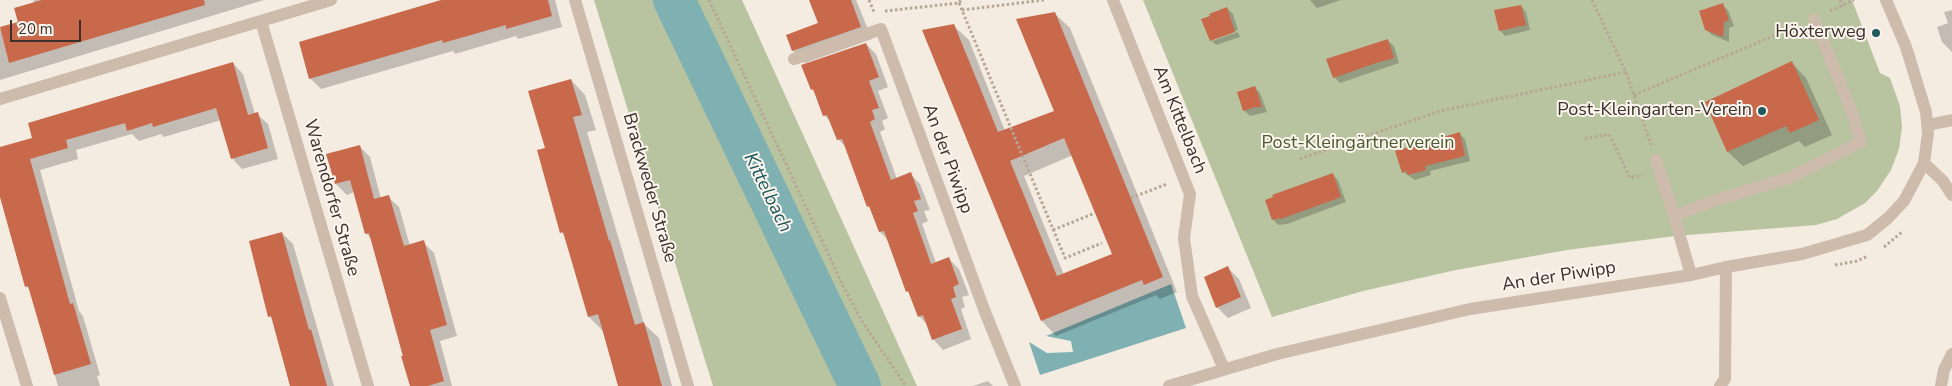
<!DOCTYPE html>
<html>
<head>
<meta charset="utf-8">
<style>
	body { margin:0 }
	#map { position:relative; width:1952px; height:386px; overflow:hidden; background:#f4ebe1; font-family:"Nunito Sans",sans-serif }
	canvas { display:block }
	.scale { position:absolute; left:10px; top:20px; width:71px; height:22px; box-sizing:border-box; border:2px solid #3b302b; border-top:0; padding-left:6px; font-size:15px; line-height:18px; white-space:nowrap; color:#3b302b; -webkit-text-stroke:4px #fbf5ee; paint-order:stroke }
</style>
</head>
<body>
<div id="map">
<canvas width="1952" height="386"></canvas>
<div class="scale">20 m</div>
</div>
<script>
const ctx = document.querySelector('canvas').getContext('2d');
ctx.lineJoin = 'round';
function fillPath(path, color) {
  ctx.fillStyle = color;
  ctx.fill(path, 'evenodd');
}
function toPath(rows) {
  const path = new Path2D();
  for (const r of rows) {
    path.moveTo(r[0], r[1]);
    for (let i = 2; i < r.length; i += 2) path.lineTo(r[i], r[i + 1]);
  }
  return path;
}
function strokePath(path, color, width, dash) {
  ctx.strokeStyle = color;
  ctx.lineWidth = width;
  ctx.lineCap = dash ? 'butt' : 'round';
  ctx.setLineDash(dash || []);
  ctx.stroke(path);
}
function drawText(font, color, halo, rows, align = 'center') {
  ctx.font = font + ' "Nunito Sans",sans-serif';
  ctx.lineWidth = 4;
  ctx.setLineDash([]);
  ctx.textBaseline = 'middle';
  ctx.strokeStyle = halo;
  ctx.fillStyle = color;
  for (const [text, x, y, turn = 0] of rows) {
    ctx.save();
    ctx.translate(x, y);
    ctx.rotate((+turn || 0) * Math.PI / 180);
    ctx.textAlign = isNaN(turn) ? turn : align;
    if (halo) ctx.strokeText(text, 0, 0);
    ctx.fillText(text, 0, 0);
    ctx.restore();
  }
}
fillPath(toPath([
	[594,0,657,0,712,125,839,386,713,386],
	[661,0,742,0,917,386,842,386],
	[1143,0,1852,0,1880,73,1890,78,1900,106,1902,127,1899,149,1891,170,1877,191,1865,203,1837,219,1816,225,1675,236,1567,250,1456,270,1363,291,1272,317]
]), '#b8c4a0');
fillPath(toPath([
	[1171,284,1186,328,1040,375,1029,342,1047,353,1073,352,1071,341,1046,336]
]), '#7fb0b2');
fillPath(toPath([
	[35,0,264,0,0,80,0,29,20,23,34,4,33,1],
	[447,0,555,0,562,27,518,39,516,36,455,54,453,51,321,89,310,78],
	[810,0,856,0,872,39,805,63,793,51,820,24],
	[1310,0,1341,0,1317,8],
	[1722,5,1728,10,1734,26,1729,28,1729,42,1712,35,1706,29],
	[1521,6,1526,12,1530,30,1505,36,1500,30],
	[1227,8,1233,14,1238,30,1212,38,1212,41,1211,40],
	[1952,10,1952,52,1942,42,1937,27,1948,23,1944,12],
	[1055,14,1070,28,1177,292,1160,299,1156,295,1056,336,1042,321,923,31,954,26,969,40,1005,131,1055,112],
	[1073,155,1114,255,1064,275,1024,176],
	[1238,32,1240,37,1216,45,1212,41],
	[1388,41,1394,46,1399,63,1340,83,1334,77],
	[866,44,876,54,888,87,878,91,888,118,882,121,885,129,880,132,897,179,910,174,920,184,930,210,924,211,928,221,922,224,936,263,949,259,959,269,969,295,962,297,965,307,961,309,971,339,943,350,933,339,928,325,919,316,911,295,907,291,888,240,880,232,872,210,868,206,847,148,838,139,832,123,824,115,815,92,812,89],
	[233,63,243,74,255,114,257,114,268,124,278,159,242,169,232,158,221,120,164,137,161,134,139,141,132,134,76,150,78,159,40,170,79,311,83,316,100,375,97,376,100,386,58,386,30,290,26,286,0,193,0,148,34,138],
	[1792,63,1806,78,1832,135,1805,147,1799,141,1743,166,1728,152,1707,103],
	[571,80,585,95,596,130,587,132,644,324,659,338,672,386,620,386,604,332,589,317,566,237,562,233,538,151,546,149],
	[1255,87,1260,93,1267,112,1250,116,1244,110],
	[1459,133,1465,139,1470,161,1430,171,1431,175,1415,180,1403,172],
	[360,147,370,157,381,199,388,197,399,207,410,246,423,242,434,253,457,336,440,341,452,386,411,386,371,239,366,233,354,192,347,195,336,184],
	[1332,174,1338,180,1346,202,1287,224,1278,225,1273,219],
	[282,233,293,244,334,386,290,386,274,320,269,316],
	[1228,268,1239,279,1251,308,1228,318,1217,307],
	[988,381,993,386,973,386]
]), '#0003');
strokePath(toPath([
	[674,0,860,386]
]), '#7fb0b2', 42);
fillPath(toPath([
	[42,0,204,0,205,5,9,63,0,27,18,22,14,8],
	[441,0,548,0,552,16,506,29,506,25,443,43,442,40,309,79,299,42],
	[809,0,851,0,861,27,792,51,786,35,818,23],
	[1723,3,1729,20,1724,22,1723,37,1705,30,1699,11],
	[1521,5,1526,25,1499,31,1494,10],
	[1227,7,1235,32,1210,41,1201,19,1210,16,1209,14],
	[1055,12,1163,277,1144,285,1142,280,1041,321,922,30,954,24,998,132,1054,111,1016,19],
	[1064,138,1112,254,1057,276,1010,161],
	[1388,39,1394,58,1376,63,1333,78,1326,59],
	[866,43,879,77,869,81,879,108,872,110,875,119,870,122,891,180,911,172,921,199,914,201,918,211,913,213,931,264,949,257,959,284,953,287,956,297,951,299,962,329,932,340,923,315,918,317,908,291,906,292,884,231,879,232,869,206,867,207,842,139,837,140,827,115,823,116,813,89,811,90,801,65],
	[1792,61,1819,120,1790,133,1786,126,1727,152,1705,102],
	[233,62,248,115,258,112,268,148,231,159,216,108,153,127,152,123,127,131,125,123,66,140,68,148,30,159,70,304,73,303,91,364,54,375,28,286,25,287,0,197,0,147,32,138,28,123],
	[571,79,582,115,573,117,609,241,610,240,635,325,644,322,662,386,618,386,598,314,588,317,563,232,560,233,537,150,545,148,528,91],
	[1255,86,1262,107,1256,107,1243,111,1237,92],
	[1460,132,1465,156,1425,166,1426,170,1408,175,1406,171,1402,173,1395,151],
	[360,145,374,199,389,195,404,246,424,240,447,325,430,330,444,381,428,386,410,386,401,356,403,356,369,233,365,234,350,180,335,184,326,154],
	[1333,173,1341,197,1281,219,1280,218,1272,220,1265,200,1273,197,1272,195],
	[282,232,309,330,311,329,327,386,290,386,271,316,268,317,249,241],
	[1228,266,1241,297,1216,308,1204,277]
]), '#c8694b');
strokePath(toPath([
	[709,0,844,288,863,323,906,386],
	[869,0,874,12],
	[1592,0,1626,72,1651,145],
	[1840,0,1843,6],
	[959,3,1065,258,1102,243],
	[962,10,1044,0],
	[885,11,959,3,961,0],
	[1830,11,1854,0],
	[1634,95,1797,26],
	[1585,139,1609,134,1630,178,1642,175],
	[1300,159,1440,111,1626,72],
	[1131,198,1167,184],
	[1053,230,1095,213],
	[1884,247,1902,232],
	[1835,265,1857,261,1868,256]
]), '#b9a596', 3, [2.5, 2.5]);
strokePath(toPath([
	[794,59,881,29,985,312,1015,386],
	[1928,125,1952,120],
	[1656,160,1674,216,1691,275],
	[1674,216,1716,200,1789,178,1861,142,1851,110,1814,19],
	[1720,386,1725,379,1726,267],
	[1941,386,1944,370,1952,354]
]), '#cdbbac', 12);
strokePath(toPath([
	[575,0,688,386],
	[1113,0,1190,194,1184,238,1192,296,1224,369],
	[1886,0,1906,47,1926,112,1928,133,1924,163,1943,181,1952,195],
	[261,21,368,386],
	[0,99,331,0],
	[0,298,27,386]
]), '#cdbbac', 12);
strokePath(toPath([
	[1169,386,1277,354,1470,309,1691,275,1726,267,1802,254,1867,235,1888,218,1904,201,1924,163]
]), '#cdbbac', 12);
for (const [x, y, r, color] of [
	[1876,33,5,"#1f5a5e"],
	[1762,111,5,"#1f5a5e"]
]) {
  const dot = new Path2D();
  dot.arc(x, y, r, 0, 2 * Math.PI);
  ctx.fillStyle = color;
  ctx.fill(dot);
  strokePath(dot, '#fbf5ee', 2);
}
drawText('18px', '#3b302b', '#fbf5ee', [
	["Höxterweg",1866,33],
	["Post-Kleingarten-Verein",1752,111]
], 'right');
drawText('18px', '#3b302b', '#fbf5ee', [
	["Am Kittelbach",1179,120,68],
	["An der Piwipp",947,159,70],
	["Brackweder Straße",649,188,74],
	["Warendorfer Straße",331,198,74],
	["An der Piwipp",1559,277,-9]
]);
drawText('18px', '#4a5a2e', '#fbf5ee', [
	["Post-Kleingärtnerverein",1358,144]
]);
drawText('italic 19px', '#1f5a5e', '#fbf5ee', [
	["Kittelbach",767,193,64]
]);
</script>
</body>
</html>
